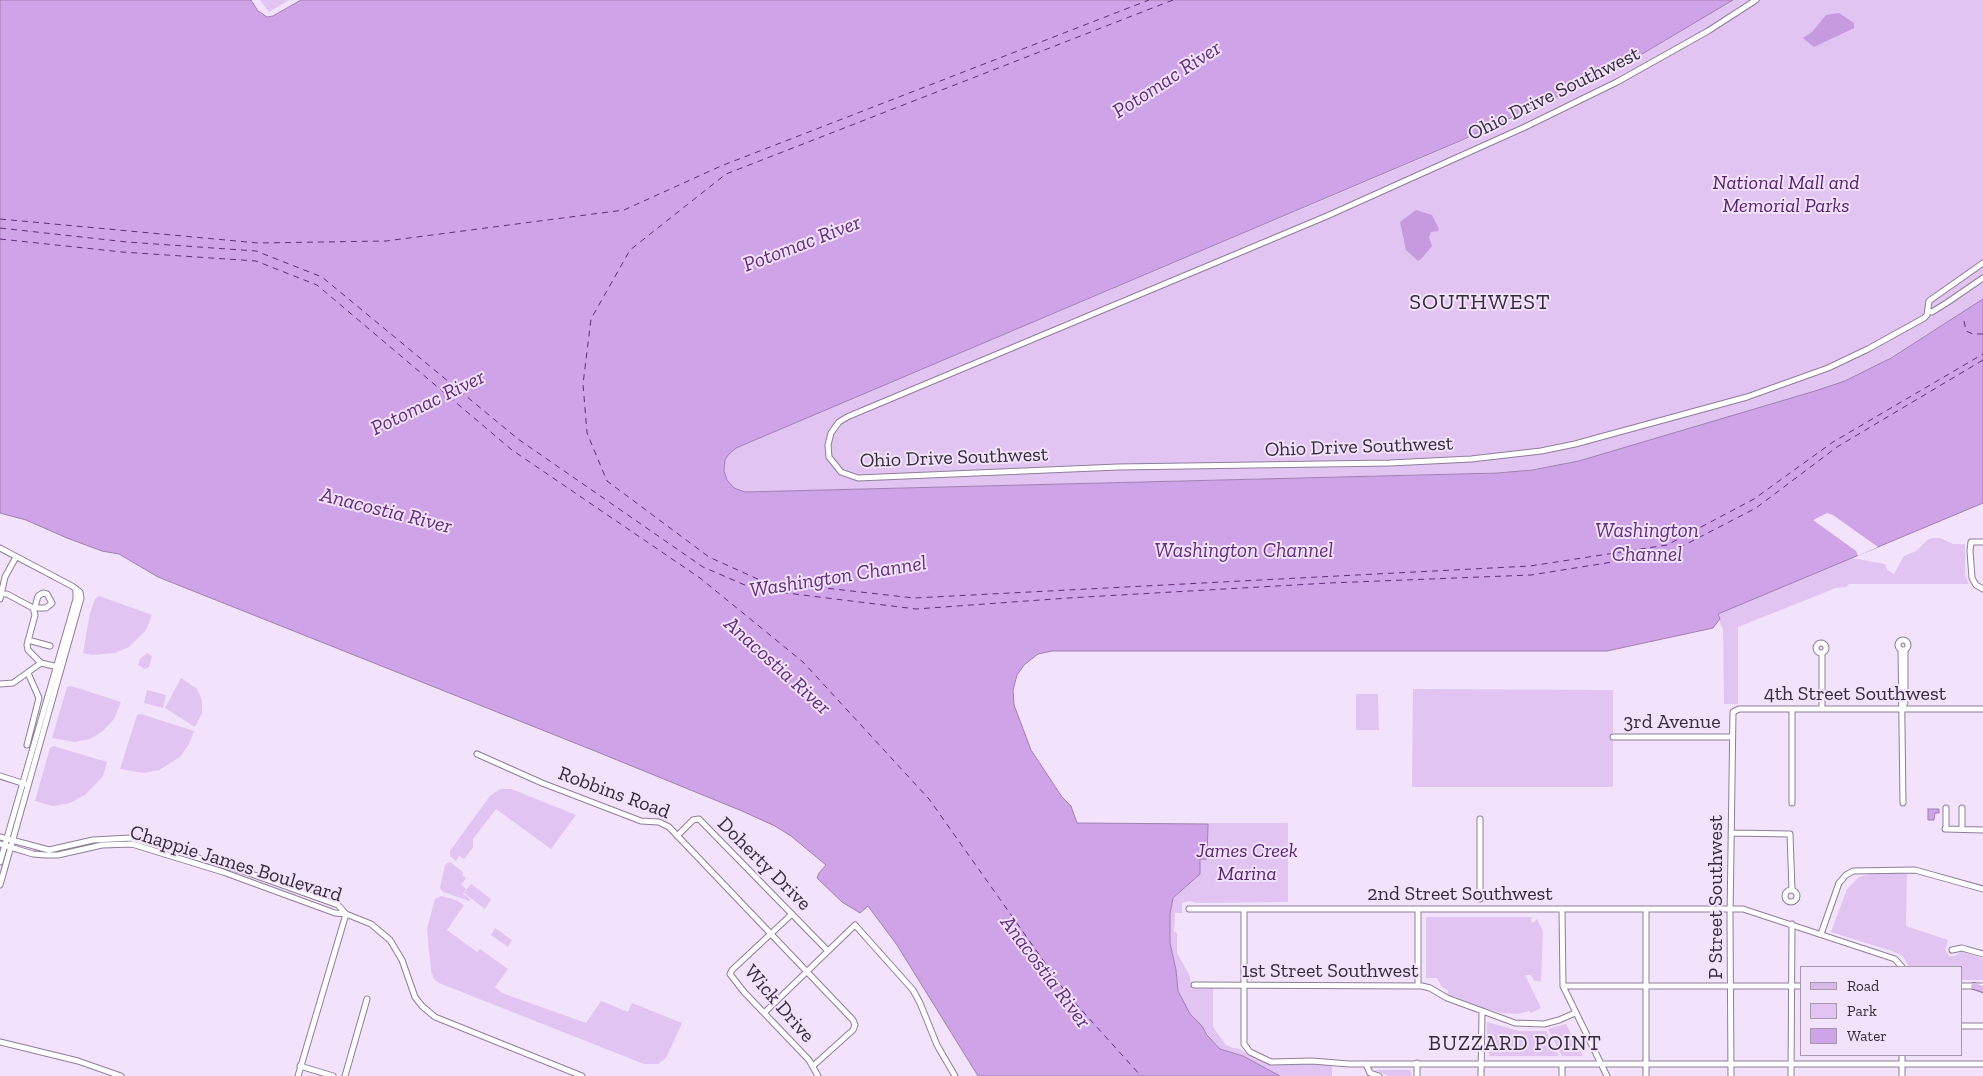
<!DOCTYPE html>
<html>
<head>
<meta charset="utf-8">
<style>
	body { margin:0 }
	#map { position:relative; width:1983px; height:1076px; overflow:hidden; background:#f2e2fc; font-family:"Zilla Slab",serif }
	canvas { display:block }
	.legend { position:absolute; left:1800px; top:966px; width:162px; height:90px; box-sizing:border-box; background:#f2e2fc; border:1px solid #a699ad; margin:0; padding:6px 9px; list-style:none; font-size:15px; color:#332b37 }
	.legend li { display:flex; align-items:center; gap:10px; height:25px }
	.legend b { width:25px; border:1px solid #a699ad }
</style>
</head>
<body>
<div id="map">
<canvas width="1983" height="1076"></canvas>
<ul class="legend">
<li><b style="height:6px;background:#d9b8eb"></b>Road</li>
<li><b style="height:14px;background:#e1c4f2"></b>Park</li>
<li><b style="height:14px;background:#cea3e7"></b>Water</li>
</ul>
</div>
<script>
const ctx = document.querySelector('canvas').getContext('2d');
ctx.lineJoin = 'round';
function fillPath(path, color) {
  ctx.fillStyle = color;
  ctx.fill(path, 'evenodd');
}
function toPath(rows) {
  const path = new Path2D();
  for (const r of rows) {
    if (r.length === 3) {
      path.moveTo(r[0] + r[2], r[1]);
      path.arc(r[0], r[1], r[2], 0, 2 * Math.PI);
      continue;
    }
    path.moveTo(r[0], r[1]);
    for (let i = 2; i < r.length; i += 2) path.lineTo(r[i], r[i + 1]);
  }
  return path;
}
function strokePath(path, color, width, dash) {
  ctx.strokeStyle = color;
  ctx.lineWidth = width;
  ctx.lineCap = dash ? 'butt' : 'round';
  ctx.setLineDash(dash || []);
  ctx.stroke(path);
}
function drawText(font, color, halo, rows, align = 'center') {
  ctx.font = font + ' "Zilla Slab",serif';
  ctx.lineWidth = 4;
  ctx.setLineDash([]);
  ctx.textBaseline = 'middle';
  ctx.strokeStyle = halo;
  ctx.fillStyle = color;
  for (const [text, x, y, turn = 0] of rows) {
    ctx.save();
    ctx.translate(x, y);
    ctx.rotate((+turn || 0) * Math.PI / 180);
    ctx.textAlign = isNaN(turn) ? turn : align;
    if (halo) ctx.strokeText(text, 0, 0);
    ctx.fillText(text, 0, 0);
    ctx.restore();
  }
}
fillPath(toPath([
	[260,0,289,0,269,12],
	[1733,0,1983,0,1983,299,1875,367,1845,381,1815,391,1640,443,1579,461,1516,472,745,492,734,488,727,480,724,471,725,460,728,455,736,448,1510,121,1651,49],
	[1933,538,1940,538,1953,544,1965,544,1965,575,1969,584,1849,584,1846,587,1836,588,1738,627,1738,704,1724,704,1723,628,1721,626,1718,614,1852,558,1885,564,1887,570,1894,574,1904,556,1916,551,1927,540],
	[99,596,152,615,146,630,129,647,115,653,92,655,83,653,90,613,95,599],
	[147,653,152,656,149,667,145,669,138,665,140,659],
	[181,678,197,689,202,700,202,713,195,727,165,708],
	[71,686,121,702,114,719,103,731,90,739,75,742,52,738,67,687],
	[1413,689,1613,690,1613,787,1412,787],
	[147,690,166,695,163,708,144,703],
	[1356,694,1378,694,1379,730,1356,730],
	[141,714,194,731,189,744,180,757,159,770,144,773,120,769,137,715],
	[53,746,107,762,103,776,86,794,70,803,53,806,35,801,50,748],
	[500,789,511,789,576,815,551,849,496,809,473,839,473,847,464,859,459,856,456,861,450,856,450,851,490,796],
	[1208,823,1288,823,1288,902,1196,903,1190,901,1182,903,1182,913,1175,913,1174,931,1177,933,1177,953,1190,976,1191,989,1213,988,1213,1027,1226,1045,1233,1048,1239,1049,1265,1063,1273,1064,1311,1064,1332,1065,1332,1076,1280,1076,1243,1056,1220,1049,1202,1027,1190,1014,1181,1000,1178,991,1176,970,1170,943,1170,914,1173,899,1199,874,1200,859,1207,859],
	[450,862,463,872,462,875,466,878,461,885,466,889,463,894,470,899,469,901,443,892,440,888,445,866,447,863],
	[1875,873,1907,873,1906,926,1948,940,1945,950,1949,956,1955,956,1962,951,1983,959,1983,980,1962,980,1962,967,1909,967,1903,956,1892,951,1831,932,1847,889,1859,877],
	[471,884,491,899,485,909,464,893],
	[441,896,456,900,464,905,447,930,477,952,480,949,508,969,495,987,502,993,586,1023,601,1001,628,1012,632,1003,682,1023,666,1058,658,1064,644,1064,439,983,434,979,431,971,427,929,435,899],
	[1426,917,1532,917,1531,921,1533,923,1537,919,1543,931,1541,981,1534,981,1531,975,1525,975,1541,1008,1531,1013,1529,1011,1518,1014,1502,1013,1488,1009,1479,1010,1479,1006,1455,997,1447,997,1448,990,1442,987,1437,978,1426,978],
	[495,928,512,940,508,947,491,935],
	[1487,1022,1519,1031,1546,1031,1559,1056,1489,1056,1489,1053,1487,1052],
	[1566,1024,1583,1056,1562,1056,1548,1029],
	[1375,1070,1410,1070,1412,1076,1389,1076]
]), '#e1c4f2');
fillPath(toPath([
	[1839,13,1854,23,1854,28,1814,47,1803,38,1812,32,1826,15],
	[1416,210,1432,215,1439,229,1438,231,1431,232,1429,237,1432,246,1421,259,1418,261,1406,250,1400,222]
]), '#c59ade');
const water = toPath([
	[0,0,251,0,258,11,267,17,273,16,301,0,1733,0,1637,57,1565,93,1460,141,736,448,728,455,725,460,724,471,727,480,734,488,745,492,1498,473,1532,470,1579,461,1815,391,1845,381,1891,358,1983,299,1983,503,1718,614,1720,619,1713,628,1607,651,1052,651,1038,654,1024,665,1017,675,1013,690,1014,705,1031,750,1062,797,1071,806,1077,823,1208,824,1207,859,1200,859,1200,874,1173,898,1170,914,1170,943,1176,970,1178,991,1190,1014,1202,1026,1207,1035,1220,1049,1243,1056,1280,1076,978,1076,897,945,868,906,860,913,842,902,817,878,819,873,826,865,791,836,775,826,742,811,595,751,158,577,119,554,102,551,67,538,26,520,0,513,0,0],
	[1928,809,1939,809,1939,813,1935,813,1934,820,1928,820,1928,809]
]);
fillPath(water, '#cea3e7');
strokePath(water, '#a07fb2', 1);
fillPath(toPath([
	[1827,513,1833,515,1878,547,1858,556,1856,551,1813,520]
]), '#f2e2fc');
strokePath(toPath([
	[1173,0,726,174,630,250,591,319,583,384,587,433,607,481,709,557,762,581,914,598,1530,566,1667,545,1754,499,1833,442,1983,354],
	[0,219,258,243,386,241,624,210,721,166,1149,0],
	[0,228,127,242,256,251,322,277,518,439,703,567,754,589,916,609,1068,598,1329,583,1531,575,1669,553,1756,508,1837,447,1983,360],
	[0,239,122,252,256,261,317,285,512,450,700,578,803,662,929,799,1067,994,1141,1076],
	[1964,321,1966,331,1973,334,1983,334]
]), '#622d7c', 1, [6, 5]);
const minor = toPath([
	[1756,0,1708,31,1617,82,1525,127,1327,216,847,417,839,422,831,433,828,445,829,457,841,472,858,478,1118,467,1390,463,1471,459,1541,451,1575,444,1747,397,1828,368,1868,349,1924,318,1927,315,1929,301,1983,263],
	[1928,311,1932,312,1948,302,1983,278],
	[1983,542,1971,542,1970,551,1972,578,1976,585,1983,589],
	[0,548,72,586,80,592,81,598,0,885],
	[0,594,7,594,33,608,35,615,27,645,28,650,41,663,58,667],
	[0,599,5,577,16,557],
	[33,608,46,608,52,603,47,594,43,593,38,596,35,607],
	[1903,645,5],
	[28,640,50,646],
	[1821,648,5],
	[1901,650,1903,803],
	[0,684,13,683,41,663],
	[1903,708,1905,702,1905,650],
	[1822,709,1822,653],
	[1613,737,1732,737],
	[27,745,39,698,28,673],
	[477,754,542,783,641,821,659,822,669,827,853,1020,855,1025,853,1030,813,1066],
	[0,776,25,784],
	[1792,803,1792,709],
	[1946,808,1946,829],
	[1962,808,1962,829],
	[1480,819,1480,899],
	[1945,829,1983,830],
	[1732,833,1790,834,1792,890],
	[677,836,693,820,699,819,828,951],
	[0,837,49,850,93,840,131,838,243,871,338,905,346,914],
	[0,844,33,854,46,855,58,855,102,845,132,844,223,872,335,913,346,914,371,924,390,940,402,960,415,997,422,1006,435,1017,582,1076],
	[0,862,76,599,76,589],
	[1791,896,6],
	[1189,909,1743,909,1895,959,1902,967],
	[1244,909,1244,1044,1250,1052,1271,1062,1312,1061,1349,1064,1983,1064],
	[1562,909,1563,986,1607,1076],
	[1646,909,1646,1076],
	[792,914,732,970,730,974,744,992,809,1060,818,1076],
	[1821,934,1839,883,1846,875,1853,871,1915,870,1983,889],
	[1952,950,1962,948,1983,954],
	[1194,985,1422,986,1430,988,1447,998,1515,1023,1544,1024,1559,1020,1575,1013],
	[1418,986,1418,909],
	[1563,986,1802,986],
	[1962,986,1983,986],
	[764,1013,855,925,913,990,920,1003,937,1045,955,1076],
	[1962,1026,1983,1026],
	[0,1042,78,1061,121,1076],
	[1902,1055,1902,1076],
	[1366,1064,1370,1073,1379,1076],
	[300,1066,333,1076],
	[298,1076,346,914],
	[345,1076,367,999],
	[1417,1076,1417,1063],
	[1481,1076,1482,1012],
	[1562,1076,1562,1064],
	[1731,1076,1730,917,1733,712,1739,709,1983,709],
	[1791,1076,1792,924]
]);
const major = toPath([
	[1974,986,1983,989]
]);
strokePath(minor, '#8f7d9a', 7);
strokePath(major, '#8e68a3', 8);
strokePath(minor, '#fff', 5);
strokePath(major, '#d9b8eb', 6);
drawText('20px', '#332b37', '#f2e2fc', [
	["Ohio Drive Southwest",1554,94,-26],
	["Ohio Drive Southwest",1359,447,-2],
	["Ohio Drive Southwest",954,458,-2],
	["4th Street Southwest",1855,694],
	["3rd Avenue",1672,722],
	["Robbins Road",614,793,20],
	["Chappie James Boulevard",236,864,17],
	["Doherty Drive",764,864,45],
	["2nd Street Southwest",1460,894],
	["P Street Southwest",1716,897,-90],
	["1st Street Southwest",1330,971],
	["Wick Drive",779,1004,49]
]);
drawText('italic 20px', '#562170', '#f2e2fc', [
	["National Mall and",1786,183],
	["Memorial Parks",1786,206],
	["James Creek",1247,851],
	["Marina",1247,874]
]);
drawText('italic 21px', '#622d7c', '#f2e2fc', [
	["Potomac River",1167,80,-33],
	["Potomac River",802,244,-21],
	["Potomac River",428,403,-26],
	["Anacostia River",386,511,14],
	["Washington",1647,531],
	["Channel",1647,555],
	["Washington Channel",1244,551],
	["Washington Channel",838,577,-9],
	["Anacostia River",777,666,42],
	["Anacostia River",1045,972,53]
]);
ctx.letterSpacing = '1px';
drawText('21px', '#332b37', '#f2e2fc', [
	["BUZZARD POINT",1515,1044]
]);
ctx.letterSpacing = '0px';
ctx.letterSpacing = '1px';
drawText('22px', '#332b37', '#f2e2fc', [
	["SOUTHWEST",1480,303]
]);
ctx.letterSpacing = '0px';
</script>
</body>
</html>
